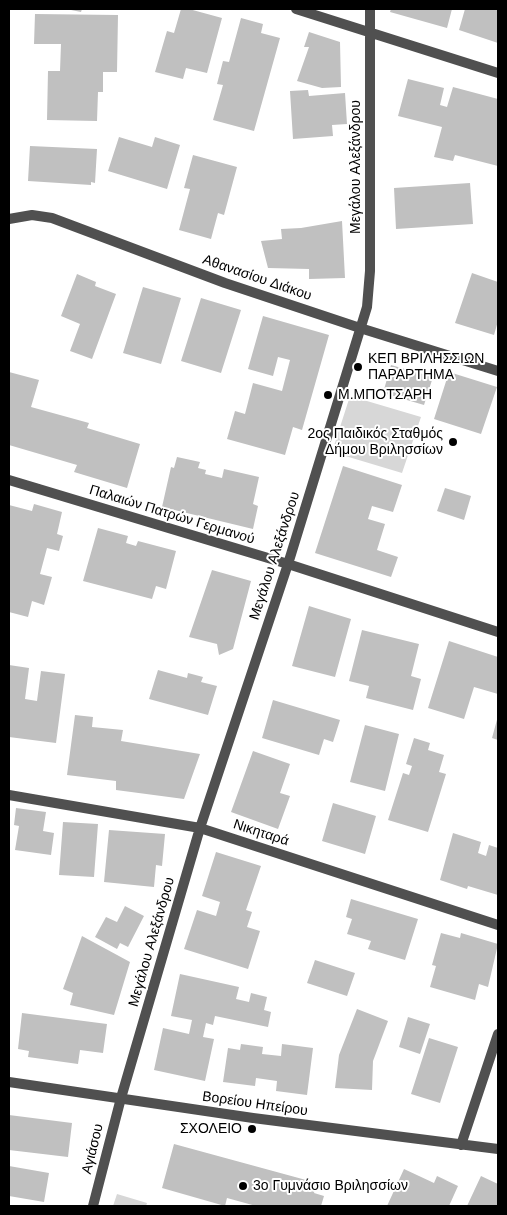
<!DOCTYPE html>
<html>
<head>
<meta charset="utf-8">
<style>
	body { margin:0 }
	#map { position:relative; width:507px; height:1215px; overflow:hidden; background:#fff; font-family:Arial,sans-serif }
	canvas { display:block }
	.frame { position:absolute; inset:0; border:10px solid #000; pointer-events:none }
</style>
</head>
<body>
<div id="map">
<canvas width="507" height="1215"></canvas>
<div class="frame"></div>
</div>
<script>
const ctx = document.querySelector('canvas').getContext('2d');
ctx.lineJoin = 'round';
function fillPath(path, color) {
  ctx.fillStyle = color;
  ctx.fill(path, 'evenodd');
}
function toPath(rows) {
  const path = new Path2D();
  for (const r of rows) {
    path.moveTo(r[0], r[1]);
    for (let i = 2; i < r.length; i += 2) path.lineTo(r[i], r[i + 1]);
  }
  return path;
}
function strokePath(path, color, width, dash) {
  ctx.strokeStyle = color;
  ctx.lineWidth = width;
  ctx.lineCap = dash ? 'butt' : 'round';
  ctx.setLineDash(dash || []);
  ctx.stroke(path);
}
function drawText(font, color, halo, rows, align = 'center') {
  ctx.font = font + ' Arial,sans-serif';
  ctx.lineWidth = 4;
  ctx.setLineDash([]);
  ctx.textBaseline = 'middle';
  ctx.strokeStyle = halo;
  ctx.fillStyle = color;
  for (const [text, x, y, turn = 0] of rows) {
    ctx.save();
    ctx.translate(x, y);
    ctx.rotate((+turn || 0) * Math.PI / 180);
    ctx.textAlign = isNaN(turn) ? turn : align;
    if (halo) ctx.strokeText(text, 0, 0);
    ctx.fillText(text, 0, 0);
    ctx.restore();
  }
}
fillPath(toPath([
	[350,396,421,417,402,473,332,452],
	[117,1194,147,1203,146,1206,113,1206]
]), '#d7d7d7');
fillPath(toPath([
	[66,9,82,9,81,12],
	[181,9,189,9,222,18,207,73,186,68,183,79,155,72,167,31,174,33],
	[391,9,452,9,447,28,390,12],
	[465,9,498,9,498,43,459,30],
	[35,14,118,15,117,72,103,72,103,92,98,92,97,121,47,120,48,71,60,71,61,44,34,44],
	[241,18,263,24,261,33,280,38,254,131,213,120,223,85,217,84,223,61,229,62],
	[309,32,340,42,341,87,322,88,297,81,309,47,304,47],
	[408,79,444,88,440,105,447,107,453,87,498,99,498,166,455,155,453,161,434,157,442,127,398,116],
	[308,90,309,96,345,93,347,124,332,125,333,136,293,139,290,91],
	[119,137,152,147,155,137,180,145,167,189,108,171],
	[30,146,97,149,95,183,91,182,91,185,28,181],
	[193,155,237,167,224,215,218,213,211,239,179,230,190,189,184,188],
	[470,183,473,224,396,229,394,188],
	[342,221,345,278,309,279,309,269,268,268,261,241,282,239,281,229,301,228],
	[472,273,498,282,498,321,494,335,455,323],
	[77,274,96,282,95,286,116,294,92,359,70,351,80,324,61,316],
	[143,287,181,298,161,364,123,353],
	[201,298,241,310,221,373,181,361],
	[263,316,329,335,302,430,293,427,285,455,227,439,235,411,245,414,253,383,282,391,290,360,278,357,273,376,248,369],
	[391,365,433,377,424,405,383,393],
	[9,372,39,380,31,407,89,423,87,428,140,444,127,488,74,472,77,465,9,445],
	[449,372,497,387,481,434,434,419],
	[177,457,200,462,198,468,206,470,205,474,222,478,224,469,259,477,253,504,258,506,253,529,162,507,171,467,174,468],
	[343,466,402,485,393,512,372,506,368,519,385,524,377,550,398,557,391,577,315,553],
	[445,488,471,496,464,520,437,511],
	[34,504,62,512,57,534,63,536,59,551,47,548,40,574,52,577,44,605,32,601,28,617,9,612,9,505,32,511],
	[98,528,128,536,126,543,136,546,138,541,176,551,166,589,156,586,152,599,83,581],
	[212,570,251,581,233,649,219,655,217,644,189,637],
	[309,606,351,619,335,677,292,666],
	[362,630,419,644,411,676,421,679,413,710,366,698,369,686,349,681],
	[449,641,498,657,498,694,474,687,464,719,428,708],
	[9,665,29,668,25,699,37,701,41,671,65,674,56,743,9,737],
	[158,670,187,678,188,673,203,677,201,682,217,686,208,715,149,699],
	[273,700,340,720,333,742,324,739,319,755,262,738],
	[75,715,93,717,92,727,123,730,121,741,200,754,184,799,116,790,116,781,67,775],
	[498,716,498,740,492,738],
	[365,725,399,734,385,791,350,782],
	[414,738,430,743,428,750,444,755,439,772,446,774,428,832,388,820,403,773,409,775,412,766,406,764],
	[253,751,290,764,280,793,290,796,278,829,231,812],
	[333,803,376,816,365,854,322,841],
	[16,808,46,812,43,831,54,833,51,855,15,850,19,826,14,825],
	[63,822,98,824,94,877,59,875],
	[109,830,165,834,162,866,156,865,154,887,104,882],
	[453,833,481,842,478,853,486,856,489,845,498,848,498,895,468,886,467,889,440,880],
	[216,852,261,866,246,910,252,912,247,927,260,931,248,969,184,949,197,910,216,916,220,902,202,896],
	[351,899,418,919,405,960,368,949,371,941,347,934,352,919,346,917],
	[125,906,144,916,128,947,120,943,117,949,95,937,106,917,117,922],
	[441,933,460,938,461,933,498,944,488,987,479,984,475,1000,430,987,436,966,432,965],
	[82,936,130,962,114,1015,70,1005,73,993,63,989],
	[315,960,355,973,347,996,307,983],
	[180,974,239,987,236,999,249,1002,251,993,267,997,264,1010,271,1012,268,1027,215,1016,213,1025,206,1023,203,1037,214,1039,205,1081,154,1070,163,1028,189,1034,192,1020,171,1016],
	[357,1009,388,1021,373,1061,372,1090,335,1088,339,1055],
	[22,1013,107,1024,103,1053,80,1050,78,1064,28,1057,29,1051,18,1049],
	[408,1017,430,1024,420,1054,399,1047],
	[429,1038,458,1047,440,1103,411,1094],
	[241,1044,263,1047,262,1054,281,1056,282,1044,313,1048,307,1095,276,1091,277,1081,256,1078,255,1086,223,1082,228,1048,240,1050],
	[9,1115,72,1123,68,1157,9,1150],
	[174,1144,317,1183,314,1193,324,1196,321,1206,256,1206,227,1198,225,1206,162,1188],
	[9,1166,49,1173,44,1202,9,1196],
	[404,1169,434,1183,437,1176,458,1186,449,1206,387,1206],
	[481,1176,498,1184,498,1206,467,1206]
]), '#c0c0c0');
strokePath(toPath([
	[296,9,498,73],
	[9,219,32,215,52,218,225,283,360,328,498,371],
	[9,480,288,564,498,632],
	[9,795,200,828,498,925],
	[9,1082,253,1118,498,1149],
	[461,1145,498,1034],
	[93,1206,121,1098,200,828,288,564,367,307,370,271,370,9]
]), '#505050', 10);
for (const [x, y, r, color] of [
	[358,367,5,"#000"],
	[328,395,5,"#000"],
	[453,442,5,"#000"],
	[252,1129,5,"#000"],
	[243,1186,5,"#000"]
]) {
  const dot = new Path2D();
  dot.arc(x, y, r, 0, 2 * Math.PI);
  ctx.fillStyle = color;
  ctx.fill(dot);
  strokePath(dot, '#fff', 2);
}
drawText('14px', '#000', '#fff', [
	["Μεγάλου Αλεξάνδρου",356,167,-90],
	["Αθανασίου Διάκου",257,278,19],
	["Παλαιών Πατρών Γερμανού",172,515,17],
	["Μεγάλου Αλεξάνδρου",275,556,-72],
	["Νικηταρά",261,833,18],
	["Μεγάλου Αλεξάνδρου",152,942,-74],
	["Βορείου Ηπείρου",255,1104,8],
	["Αγιάσου",93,1149,-76]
]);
drawText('14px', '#000', '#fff', [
	["ΚΕΠ ΒΡΙΛΗΣΣΙΩΝ",368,359],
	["ΠΑΡΑΡΤΗΜΑ",368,375],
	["Μ.ΜΠΟΤΣΑΡΗ",338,395],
	["2ος Παιδικός Σταθμός",443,434,"right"],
	["Δήμου Βριλησσίων",443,450,"right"],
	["ΣΧΟΛΕΙΟ",242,1129,"right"],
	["3ο Γυμνάσιο Βριλησσίων",253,1186]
], 'left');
</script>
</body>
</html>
